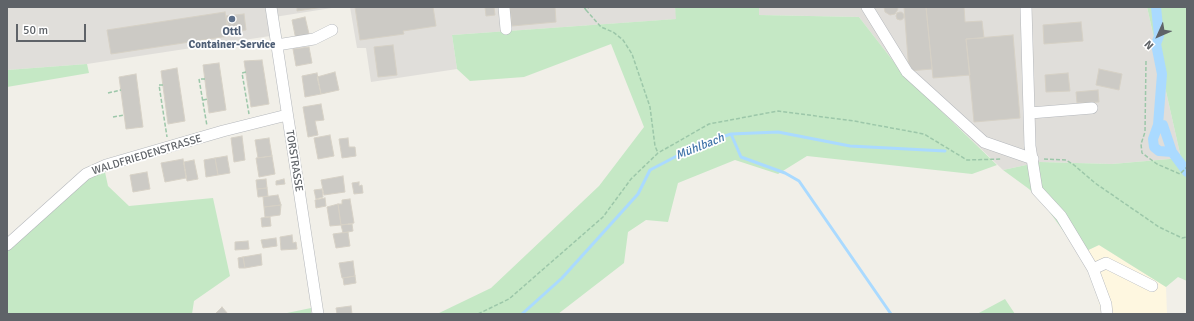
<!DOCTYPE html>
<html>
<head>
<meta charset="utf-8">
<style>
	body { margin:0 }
	#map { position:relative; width:1194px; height:321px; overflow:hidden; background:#f1efe8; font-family:Signika,sans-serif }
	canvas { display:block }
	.frame { position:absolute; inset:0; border:8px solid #5f6368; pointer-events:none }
	.north { position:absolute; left:1138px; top:16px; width:40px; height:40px; -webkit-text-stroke:3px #fff; paint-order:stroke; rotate:225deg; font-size:11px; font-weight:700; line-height:16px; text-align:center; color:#5f6368 }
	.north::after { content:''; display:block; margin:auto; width:14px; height:18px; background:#5f6368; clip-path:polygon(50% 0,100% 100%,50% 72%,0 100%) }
	.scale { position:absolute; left:16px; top:24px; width:70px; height:18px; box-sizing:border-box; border:2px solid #5f6368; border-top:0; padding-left:5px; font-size:12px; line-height:14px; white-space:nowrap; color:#5f6368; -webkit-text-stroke:3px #fff; paint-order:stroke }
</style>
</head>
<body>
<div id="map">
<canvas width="1194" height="321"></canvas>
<div class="frame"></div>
<div class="north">N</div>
<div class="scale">50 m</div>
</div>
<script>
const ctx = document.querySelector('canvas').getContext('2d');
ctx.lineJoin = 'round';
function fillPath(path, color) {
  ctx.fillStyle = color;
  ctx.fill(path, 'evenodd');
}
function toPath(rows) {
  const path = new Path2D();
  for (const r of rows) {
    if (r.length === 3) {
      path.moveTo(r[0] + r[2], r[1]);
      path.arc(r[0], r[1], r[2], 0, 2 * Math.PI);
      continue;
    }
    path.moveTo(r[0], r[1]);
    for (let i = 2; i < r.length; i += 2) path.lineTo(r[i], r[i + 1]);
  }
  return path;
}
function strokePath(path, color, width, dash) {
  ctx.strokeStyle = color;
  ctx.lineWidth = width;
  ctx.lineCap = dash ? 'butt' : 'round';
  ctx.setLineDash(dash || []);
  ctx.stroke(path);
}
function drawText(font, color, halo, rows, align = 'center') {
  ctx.font = font + ' Signika,sans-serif';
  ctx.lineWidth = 3.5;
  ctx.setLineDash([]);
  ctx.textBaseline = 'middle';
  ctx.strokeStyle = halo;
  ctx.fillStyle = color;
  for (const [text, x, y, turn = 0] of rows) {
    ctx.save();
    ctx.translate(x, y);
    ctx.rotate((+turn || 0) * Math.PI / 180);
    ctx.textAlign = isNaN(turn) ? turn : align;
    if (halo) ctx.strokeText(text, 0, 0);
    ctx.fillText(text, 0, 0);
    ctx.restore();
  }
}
fillPath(toPath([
	[1099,245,1166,287,1167,314,1102,314,1092,278,1080,254]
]), '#fef7e0');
fillPath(toPath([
	[7,7,338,7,268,18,270,36,87,64,7,70],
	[350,7,675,7,677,19,452,35,457,69,371,82,366,48,357,48],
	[759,7,1147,7,1181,158,1112,164,1040,162,1003,170,904,75,859,17,759,15]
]), '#e0deda');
fillPath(toPath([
	[675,7,759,7,759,15,859,17,904,75,997,165,972,174,807,156,778,174,735,160,678,183,668,222,646,220,628,232,624,263,558,314,437,314,491,288,599,186,644,127,611,44,524,77,470,81,457,69,452,35,676,19],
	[1147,7,1187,7,1187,281,1178,277,1166,287,1099,245,1080,254,1043,203,1029,189,1003,170,1040,162,1112,164,1181,158],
	[87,64,89,73,7,87,7,70],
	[105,172,108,186,129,206,213,198,230,276,194,301,192,314,7,314,7,249,88,176],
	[1005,299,1015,314,977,314],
	[311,308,311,314,287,314,287,313]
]), '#c5e8c5');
strokePath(toPath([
	[731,134,741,157,785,173,799,181,891,314],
	[522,314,562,278,638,194,650,170,696,146,731,134,778,132,850,146,945,151]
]), '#aadaff', 3);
strokePath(toPath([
	[1156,7,1159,36,1156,44,1162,74,1158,125,1163,125,1172,152,1187,172],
	[1158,125,1153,139,1154,147,1159,151,1172,152]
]), '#aadaff', 10);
const building = toPath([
	[297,7,323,7,297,11,297,7],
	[355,7,433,7,436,26,403,31,404,34,360,40,355,7],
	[485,7,494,7,495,15,486,16,485,7],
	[510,7,555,7,556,22,512,26,510,7],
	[884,7,897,7,898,9,895,14,890,15,885,12,884,7],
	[904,7,926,7,932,69,909,71,904,7],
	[926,7,964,7,965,22,982,21,984,38,966,39,970,75,933,78,926,7],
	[900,16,4],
	[225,12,229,36,111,54,107,30,225,12],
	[244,14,246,30,229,32,226,16,244,14],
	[305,17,310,38,296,40,292,20,305,17],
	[1081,22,1083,41,1044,44,1043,25,1081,22],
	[1013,35,1020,118,974,122,966,39,1013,35],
	[393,45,397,75,378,77,374,47,393,45],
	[309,47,312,63,296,66,293,49,309,47],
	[262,60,269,104,251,107,244,61,262,60],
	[219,63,226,110,209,113,203,65,219,63],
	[177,68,185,121,168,124,161,71,177,68],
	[1099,69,1122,74,1119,90,1096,85,1099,69],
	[335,72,339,90,321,94,317,77,335,72],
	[317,73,321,94,305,97,302,76,317,73],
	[1068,73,1070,91,1046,92,1045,75,1068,73],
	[136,74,143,127,126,129,119,77,136,74],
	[1098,90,1099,102,1077,103,1076,92,1098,90],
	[321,104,324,120,315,121,318,135,308,137,303,107,321,104],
	[330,135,334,156,318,159,314,138,330,135],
	[242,136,245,160,234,162,231,138,242,136],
	[269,138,272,156,258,158,255,140,269,138],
	[348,138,349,147,355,147,356,156,342,158,339,139,348,138],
	[227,156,230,173,218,175,215,158,227,156],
	[272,156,275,174,259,177,256,158,272,156],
	[215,158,218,175,206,177,204,160,215,158],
	[183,159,186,178,165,182,161,163,183,159],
	[194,160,198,179,187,181,184,162,194,160],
	[147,172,150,189,133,192,130,175,147,172],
	[343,176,345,192,324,195,321,180,343,176],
	[266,179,267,188,257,189,256,180,266,179],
	[284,179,285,184,276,185,276,181,284,179],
	[359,182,359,186,362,185,363,193,354,194,352,183,359,182],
	[267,188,268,196,258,197,257,189,267,188],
	[322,189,323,197,316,199,314,190,322,189],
	[278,195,281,205,264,207,263,197,278,195],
	[325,198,326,206,316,208,315,200,325,198],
	[350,199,354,223,341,225,338,204,342,204,342,200,350,199],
	[338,204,341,225,330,226,327,207,338,204],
	[281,205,280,215,265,217,264,207,281,205],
	[270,217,271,226,262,227,261,218,270,217],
	[352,224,353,231,343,233,341,225,352,224],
	[348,232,350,246,336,248,333,234,348,232],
	[292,235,293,243,296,242,297,249,281,250,280,237,292,235],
	[276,238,277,246,263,248,261,240,276,238],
	[248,241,249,249,235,250,235,242,248,241],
	[261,254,262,265,245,268,243,257,261,254],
	[243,257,245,268,239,268,238,258,243,257],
	[353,261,355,276,342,278,339,263,353,261],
	[355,276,356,283,344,285,343,278,355,276],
	[351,306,352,314,337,314,336,308,351,306],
	[222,307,228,314,215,314,222,307]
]);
fillPath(building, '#cccac5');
strokePath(building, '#d6d1c6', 1);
const minor = toPath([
	[271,7,318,314],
	[504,7,506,29],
	[867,7,907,72,984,142,1033,159],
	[1026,7,1030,146,1037,190,1061,216,1093,269,1106,304,1107,314],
	[277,45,314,39,332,30],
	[1030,113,1092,108],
	[7,245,86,174,106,165,223,131,287,115],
	[1093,269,1106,263,1152,286]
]);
strokePath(minor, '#b5b8bc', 12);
strokePath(toPath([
	[584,7,586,10,589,7],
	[586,10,601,27,613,32,623,40,632,54,650,107,655,146,658,153],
	[1146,61,1145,132,1141,144,1142,153,1157,164,1180,174,1187,167],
	[246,72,242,73,249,114],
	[205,79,199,79,207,126],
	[163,85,159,85,167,137],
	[108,93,121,90],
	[203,100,208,99],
	[113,117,124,115],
	[1044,159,1066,160,1074,165,1095,183,1159,227,1182,238,1187,237],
	[478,314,509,299,603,217,631,179,658,153,709,124,778,111,854,121,924,134,967,160,1002,159]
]), '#9cc7a9', 1.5, [4, 2]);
strokePath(minor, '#fff', 11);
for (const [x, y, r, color] of [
	[232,19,4,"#5c6f8a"]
]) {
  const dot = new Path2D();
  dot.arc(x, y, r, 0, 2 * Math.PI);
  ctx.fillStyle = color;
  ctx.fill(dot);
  strokePath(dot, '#fff', 1.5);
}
drawText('bold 11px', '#4e5e75', '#fff', [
	["Ottl",232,32],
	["Container-Service",232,45]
]);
drawText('11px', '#5f6368', '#fff', [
	["WALDFRIEDENSTRASSE",147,155,-17],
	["TORSTRASSE",294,161,81]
]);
drawText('italic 12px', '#4174aa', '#fff', [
	["Mühlbach",700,147,-22]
]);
</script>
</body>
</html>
